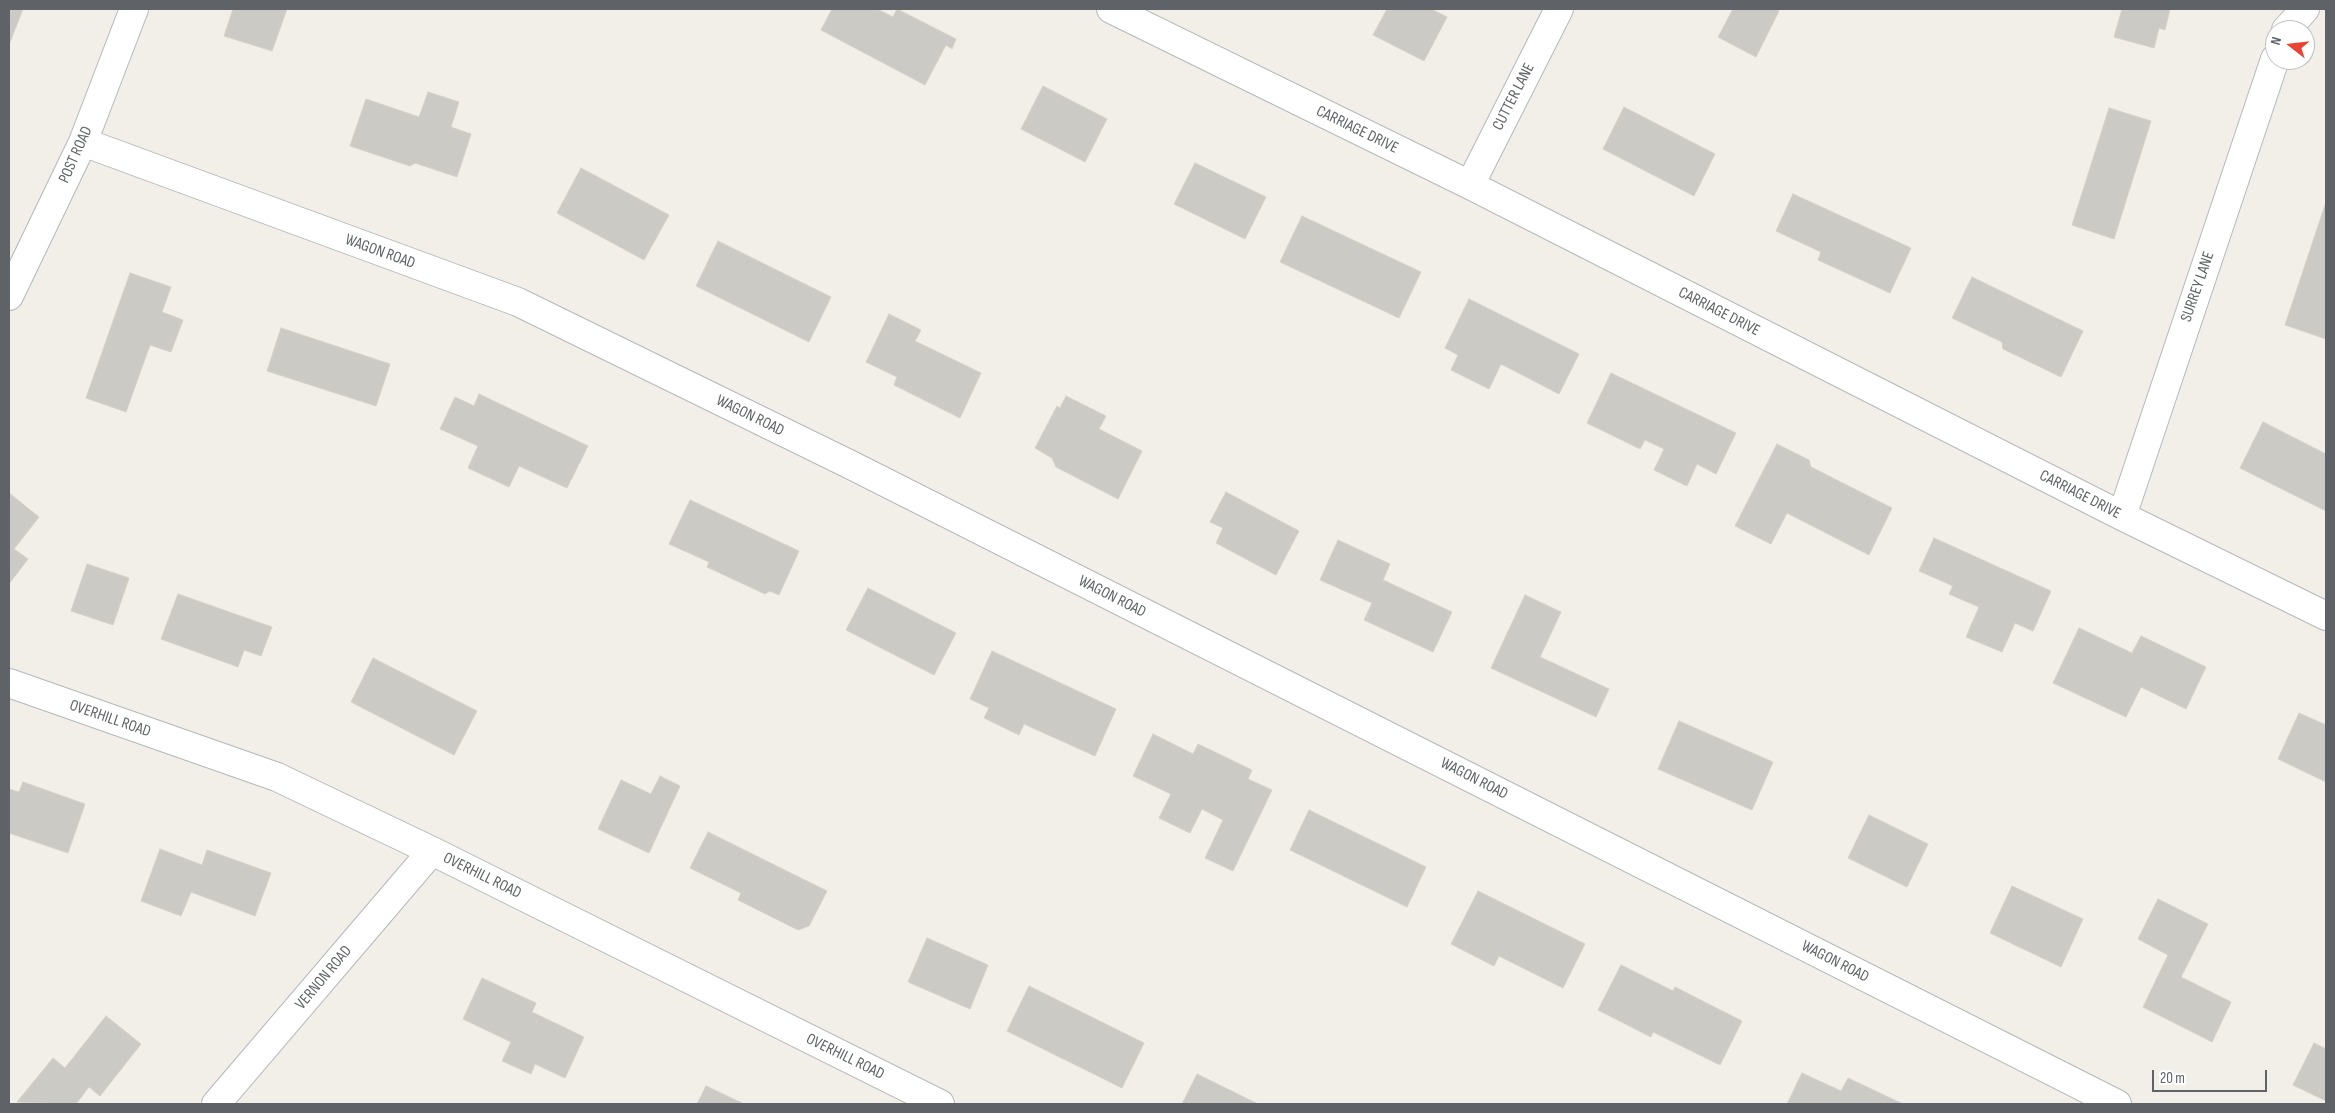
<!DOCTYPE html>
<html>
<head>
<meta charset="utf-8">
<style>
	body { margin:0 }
	#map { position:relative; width:2335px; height:1113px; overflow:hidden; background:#f1efe8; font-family:"Sofia Sans Condensed",sans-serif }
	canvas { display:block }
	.frame { position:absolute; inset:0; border:10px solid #5f6368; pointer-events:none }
	.north { position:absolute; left:2265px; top:20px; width:50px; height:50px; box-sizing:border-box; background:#fff; border:1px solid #bfc1c3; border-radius:50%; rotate:286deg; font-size:14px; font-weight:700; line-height:20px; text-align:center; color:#5f6368 }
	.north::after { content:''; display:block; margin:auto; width:18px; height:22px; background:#ea4335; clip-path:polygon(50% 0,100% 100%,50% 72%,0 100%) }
	.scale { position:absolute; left:2152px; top:1070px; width:115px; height:22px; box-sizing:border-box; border:2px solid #5f6368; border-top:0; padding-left:6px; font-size:15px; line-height:18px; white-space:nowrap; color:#5f6368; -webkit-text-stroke:4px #fff; paint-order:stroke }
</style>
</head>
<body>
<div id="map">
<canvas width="2335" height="1113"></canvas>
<div class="frame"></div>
<div class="north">N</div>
<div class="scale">20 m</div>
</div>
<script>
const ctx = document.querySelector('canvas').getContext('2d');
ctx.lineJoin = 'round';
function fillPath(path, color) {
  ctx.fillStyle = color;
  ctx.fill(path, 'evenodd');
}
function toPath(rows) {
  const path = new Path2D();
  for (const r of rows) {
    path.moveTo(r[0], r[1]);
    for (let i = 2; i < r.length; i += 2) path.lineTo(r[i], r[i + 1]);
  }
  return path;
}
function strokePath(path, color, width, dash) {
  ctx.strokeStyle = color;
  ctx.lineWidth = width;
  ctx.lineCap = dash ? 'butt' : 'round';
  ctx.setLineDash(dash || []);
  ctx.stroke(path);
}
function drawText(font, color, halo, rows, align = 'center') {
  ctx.font = font + ' "Sofia Sans Condensed",sans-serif';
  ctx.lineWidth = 5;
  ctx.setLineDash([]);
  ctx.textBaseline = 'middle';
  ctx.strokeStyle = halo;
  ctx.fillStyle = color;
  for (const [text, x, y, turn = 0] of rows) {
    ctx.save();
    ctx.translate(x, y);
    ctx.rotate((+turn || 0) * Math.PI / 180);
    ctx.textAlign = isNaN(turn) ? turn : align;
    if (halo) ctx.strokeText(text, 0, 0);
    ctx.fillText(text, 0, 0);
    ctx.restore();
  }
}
const building = toPath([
	[9,9,23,9,9,45,9,9],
	[233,9,287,9,272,51,224,36,233,9],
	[832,9,877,9,893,17,897,9,956,39,952,49,946,45,925,85,821,30,832,9],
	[1387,9,1431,9,1447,17,1424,61,1373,35,1387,9],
	[1733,9,1775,9,1779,11,1756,57,1718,37,1733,9],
	[2122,9,2170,9,2165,30,2159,28,2154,48,2114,37,2122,9],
	[1043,86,1107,119,1085,162,1021,129,1043,86],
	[428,92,459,102,451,127,471,134,457,177,415,163,410,166,350,146,366,99,419,117,428,92],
	[1624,107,1715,154,1694,196,1603,149,1624,107],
	[2109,108,2151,121,2114,239,2072,225,2109,108],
	[1195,163,1266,197,1245,239,1174,204,1195,163],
	[581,168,669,215,644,260,557,213,581,168],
	[1793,194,1911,248,1890,293,1818,260,1821,252,1776,231,1793,194],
	[2326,202,2326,339,2285,325,2326,202],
	[1302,216,1421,272,1399,318,1280,262,1302,216],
	[718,241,831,297,809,342,696,286,718,241],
	[130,273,171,287,162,312,183,320,171,352,150,345,126,412,86,398,130,273],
	[1972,277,2083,331,2061,377,2003,349,2002,342,1952,318,1972,277],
	[1469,299,1579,354,1559,394,1501,364,1489,389,1451,370,1458,355,1445,348,1469,299],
	[889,314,921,330,915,341,981,373,960,418,894,385,897,377,866,362,889,314],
	[281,328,390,364,376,406,267,371,281,328],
	[1611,373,1736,433,1716,474,1697,464,1687,486,1654,470,1664,449,1645,440,1640,449,1587,423,1611,373],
	[479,394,588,446,567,488,519,466,509,487,468,468,478,446,440,429,455,397,474,406,479,394],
	[1066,396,1106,416,1099,429,1142,451,1118,499,1056,467,1052,458,1035,448,1057,406,1060,408,1066,396],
	[2263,422,2326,454,2326,511,2240,468,2263,422],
	[1777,444,1809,460,1811,467,1892,508,1869,555,1787,513,1771,544,1735,526,1777,444],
	[1226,492,1299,531,1276,575,1216,543,1223,528,1210,522,1226,492],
	[9,493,39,517,14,549,28,559,9,584,9,493],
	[690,500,799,551,779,595,770,591,765,594,707,567,709,562,669,544,690,500],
	[1934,538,2051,591,2033,631,2015,623,2002,652,1966,637,1979,607,1949,594,1953,586,1919,571,1934,538],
	[1338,540,1390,564,1383,580,1452,612,1433,652,1364,620,1372,603,1320,580,1338,540],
	[87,564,129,578,113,625,71,611,87,564],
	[868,588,956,633,934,675,846,630,868,588],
	[178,594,272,627,261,656,244,650,238,667,161,639,178,594],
	[1525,595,1561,612,1540,657,1609,689,1596,717,1491,668,1525,595],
	[2079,628,2132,653,2141,636,2206,667,2186,709,2141,687,2126,717,2053,683,2079,628],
	[992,651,1116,709,1095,756,1024,724,1019,735,984,718,989,708,970,699,992,651],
	[373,658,477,711,454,755,351,702,373,658],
	[2299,713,2326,725,2326,782,2278,759,2299,713],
	[1679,721,1773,762,1752,810,1658,769,1679,721],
	[1153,734,1193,754,1198,744,1252,770,1248,779,1272,790,1233,871,1205,858,1223,820,1202,809,1190,833,1159,818,1171,794,1133,776,1153,734],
	[660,776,680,786,649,853,598,829,621,780,651,794,660,776],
	[23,782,85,804,68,853,9,833,9,789,19,792,23,782],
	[1309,810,1426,867,1407,907,1290,850,1309,810],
	[1869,815,1928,844,1907,887,1848,858,1869,815],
	[708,832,827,891,809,926,798,930,738,900,741,893,690,868,708,832],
	[160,849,202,865,207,850,271,873,255,916,191,892,181,916,141,901,160,849],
	[2012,886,2083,919,2061,967,1990,933,2012,886],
	[1478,891,1585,944,1563,988,1499,956,1494,966,1451,944,1478,891],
	[2158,899,2208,924,2181,977,2231,1002,2212,1042,2143,1007,2168,955,2138,939,2158,899],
	[927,938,988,965,970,1009,908,982,927,938],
	[1621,965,1673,991,1675,987,1742,1021,1720,1065,1653,1032,1651,1037,1598,1010,1621,965],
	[482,978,536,1003,532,1012,584,1037,565,1078,535,1064,531,1074,502,1061,511,1042,463,1019,482,978],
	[1029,986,1144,1043,1122,1088,1007,1031,1029,986],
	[106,1016,141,1044,100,1096,89,1087,76,1104,17,1102,53,1058,65,1068,106,1016],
	[2314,1043,2326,1049,2326,1101,2293,1085,2314,1043],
	[1802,1073,1841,1091,1848,1078,1903,1104,1787,1104,1802,1073],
	[1197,1074,1258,1104,1182,1104,1197,1074],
	[706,1086,744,1104,697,1104,706,1086]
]);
fillPath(building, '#cccac5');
strokePath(building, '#d6d1c6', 1);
const minor = toPath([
	[1111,9,1470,185,2122,516,2326,616],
	[2286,30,2305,9],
	[83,142,518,302,851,465,2117,1104],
	[1470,185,1559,9],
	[9,296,83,142,134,9],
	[2122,516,2275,59],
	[9,683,277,777,432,851,940,1104],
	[216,1104,432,851]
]);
strokePath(minor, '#b5b8bc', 30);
strokePath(minor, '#fff', 28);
drawText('16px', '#5f6368', '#fff', [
	["CUTTER LANE",1514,97,-63],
	["CARRIAGE DRIVE",1357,130,26],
	["POST ROAD",76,155,-66],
	["WAGON ROAD",380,252,20],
	["SURREY LANE",2198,287,-71],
	["CARRIAGE DRIVE",1719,312,27],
	["WAGON ROAD",750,416,26],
	["CARRIAGE DRIVE",2080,495,27],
	["WAGON ROAD",1112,597,27],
	["OVERHILL ROAD",110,719,19],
	["WAGON ROAD",1474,779,27],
	["OVERHILL ROAD",482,876,26],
	["WAGON ROAD",1835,962,27],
	["VERNON ROAD",324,978,-50],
	["OVERHILL ROAD",845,1057,26]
]);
</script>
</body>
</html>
